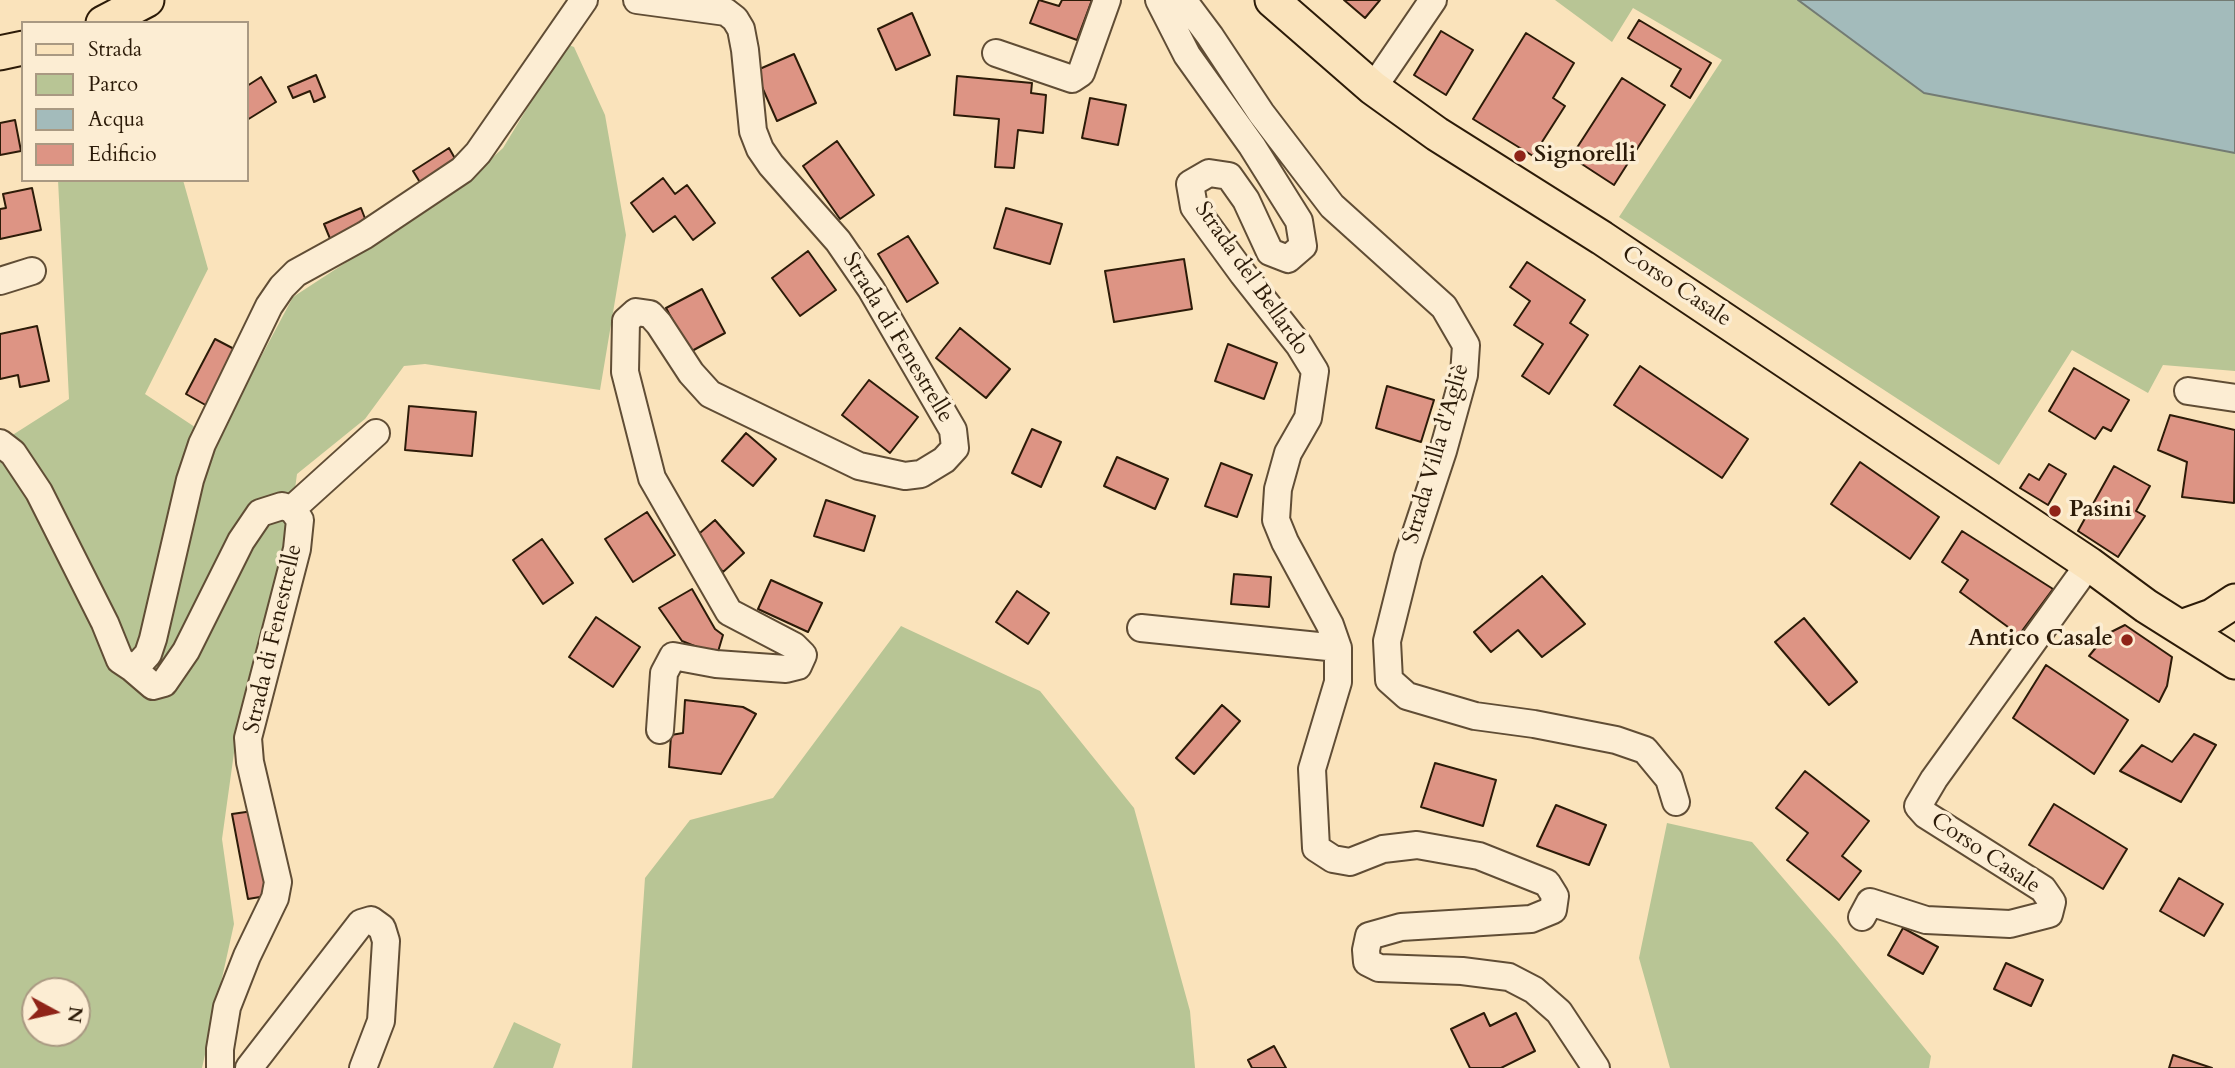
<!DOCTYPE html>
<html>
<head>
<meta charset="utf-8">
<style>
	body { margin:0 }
	#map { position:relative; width:2235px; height:1068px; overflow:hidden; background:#fae3bb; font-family:Cardo,serif }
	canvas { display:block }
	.legend { position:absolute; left:21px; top:21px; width:228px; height:161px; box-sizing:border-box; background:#fcedd3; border:2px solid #a99982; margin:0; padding:9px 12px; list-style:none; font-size:21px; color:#2c1b08 }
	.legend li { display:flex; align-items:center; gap:14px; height:35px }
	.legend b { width:35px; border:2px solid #a99982 }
	.north { position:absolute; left:21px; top:977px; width:70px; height:70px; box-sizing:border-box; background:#fcedd3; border:2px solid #a99982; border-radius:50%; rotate:98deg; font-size:19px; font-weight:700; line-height:28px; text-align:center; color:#2c1b08 }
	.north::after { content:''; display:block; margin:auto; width:24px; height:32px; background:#8f2418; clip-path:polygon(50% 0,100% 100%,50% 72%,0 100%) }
</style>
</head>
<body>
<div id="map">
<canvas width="2235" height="1068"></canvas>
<ul class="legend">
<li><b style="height:9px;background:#fae3bb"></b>Strada</li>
<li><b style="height:19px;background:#b8c595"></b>Parco</li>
<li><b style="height:19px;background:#a3bbbb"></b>Acqua</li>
<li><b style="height:19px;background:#dd9484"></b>Edificio</li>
</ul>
<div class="north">N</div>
</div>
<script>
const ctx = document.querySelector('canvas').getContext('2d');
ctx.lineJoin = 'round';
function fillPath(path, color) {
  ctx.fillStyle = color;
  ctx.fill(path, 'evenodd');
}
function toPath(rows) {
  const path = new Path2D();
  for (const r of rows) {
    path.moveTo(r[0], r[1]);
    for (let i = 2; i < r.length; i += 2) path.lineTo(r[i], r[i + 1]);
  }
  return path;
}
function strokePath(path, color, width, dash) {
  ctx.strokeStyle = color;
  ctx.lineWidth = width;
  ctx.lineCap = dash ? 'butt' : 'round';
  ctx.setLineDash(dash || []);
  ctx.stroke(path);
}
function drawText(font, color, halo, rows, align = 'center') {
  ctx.font = font + ' Cardo,serif';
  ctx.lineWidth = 7;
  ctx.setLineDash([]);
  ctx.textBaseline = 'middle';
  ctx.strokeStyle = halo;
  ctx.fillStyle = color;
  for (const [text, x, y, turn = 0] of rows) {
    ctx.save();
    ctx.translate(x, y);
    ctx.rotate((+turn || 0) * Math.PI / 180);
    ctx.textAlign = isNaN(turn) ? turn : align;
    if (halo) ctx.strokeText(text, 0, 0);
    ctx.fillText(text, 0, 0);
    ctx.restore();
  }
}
fillPath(toPath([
	[1555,0,1798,0,1924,93,2235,153,2235,371,2163,365,2148,393,2072,350,1999,465,1619,217,1722,60,1633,8,1612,42],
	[566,44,574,47,605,115,626,235,600,390,425,364,404,366,365,419,297,474,286,555,238,724,222,839,234,924,202,1068,0,1068,0,443,69,399,58,180,183,180,208,269,145,394,216,441,293,297,457,190,503,148],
	[35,991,77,991,77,1033,35,1033],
	[901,626,1040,691,1134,808,1190,1011,1195,1068,632,1068,645,878,690,820,773,798],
	[1667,823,1752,842,1838,942,1931,1056,1929,1068,1670,1068,1639,958],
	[514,1022,561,1044,553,1068,493,1068]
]), '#b8c595');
const water = toPath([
	[1798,0,2235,0,2235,153,1924,93,1798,0]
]);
fillPath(water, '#a3bbbb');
strokePath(water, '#737b73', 2);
const building = toPath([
	[1039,0,1059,6,1062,0,1092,0,1077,40,1030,23,1039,0],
	[1344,0,1380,0,1365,18,1344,0],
	[912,13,930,55,896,70,878,29,912,13],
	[1639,20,1711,63,1690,98,1671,86,1681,69,1628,38,1639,20],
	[1441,31,1473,50,1446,95,1414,75,1441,31],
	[1526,33,1574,63,1553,98,1565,106,1533,156,1473,119,1526,33],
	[794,54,816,103,777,121,755,71,794,54],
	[316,75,325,97,314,102,310,91,293,98,288,87,316,75],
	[957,76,1032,83,1031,93,1046,95,1043,133,1018,130,1014,168,995,167,999,119,954,115,957,76],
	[261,77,276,102,247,120,247,86,261,77],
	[1622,78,1665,105,1614,185,1571,157,1622,78],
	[1090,98,1126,105,1118,145,1082,138,1090,98],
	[15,120,21,151,0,155,0,123,15,120],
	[837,141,874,195,840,219,803,166,837,141],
	[449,148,457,162,421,184,413,171,449,148],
	[663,178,675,194,687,185,715,223,693,240,675,216,653,232,631,203,663,178],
	[32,188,41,230,0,239,0,209,6,208,3,194,32,188],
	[361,208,366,221,331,241,324,224,361,208],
	[1006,208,1062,224,1050,264,994,248,1006,208],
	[908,236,938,283,907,302,878,254,908,236],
	[808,251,836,290,800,316,772,278,808,251],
	[1184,259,1192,309,1114,322,1105,271,1184,259],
	[1527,262,1585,300,1570,323,1588,335,1549,394,1522,376,1543,344,1514,325,1530,301,1510,287,1527,262],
	[702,289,725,333,690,352,666,308,702,289],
	[37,326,49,381,20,387,18,375,0,379,0,334,37,326],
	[960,328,1010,369,986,398,936,358,960,328],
	[215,339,238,351,209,407,186,394,215,339],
	[1228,344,1277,363,1264,399,1215,381,1228,344],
	[1640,366,1748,439,1722,478,1614,405,1640,366],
	[2074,368,2129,400,2111,431,2103,427,2095,439,2049,411,2074,368],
	[869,380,918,417,890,453,842,415,869,380],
	[1387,386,1434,400,1421,442,1376,428,1387,386],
	[409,406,476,412,472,456,405,450,409,406],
	[2170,415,2235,430,2234,503,2182,497,2187,462,2158,450,2170,415],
	[1032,429,1061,442,1041,487,1012,473,1032,429],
	[746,433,776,459,753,486,722,461,746,433],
	[1117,457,1168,479,1155,509,1104,486,1117,457],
	[1860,462,1939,517,1910,559,1831,504,1860,462],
	[1221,463,1252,475,1237,517,1205,506,1221,463],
	[2049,464,2066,474,2048,505,2020,488,2029,474,2039,480,2049,464],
	[2114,466,2150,486,2136,511,2145,516,2118,557,2078,531,2114,466],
	[826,500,875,516,864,551,814,536,826,500],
	[647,512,675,555,633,582,605,539,647,512],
	[715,520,744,553,723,572,694,538,715,520],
	[1962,531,2053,589,2019,635,1960,592,1968,580,1942,562,1962,531],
	[542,539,573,583,543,604,513,560,542,539],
	[1234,574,1271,577,1269,607,1231,604,1234,574],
	[1542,576,1585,624,1542,657,1518,630,1491,652,1474,632,1542,576],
	[771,580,822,603,808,632,758,609,771,580],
	[692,589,715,629,723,635,717,655,682,641,659,608,692,589],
	[1017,591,1049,613,1028,644,996,622,1017,591],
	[596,617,640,647,613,687,569,657,596,617],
	[1804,618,1857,682,1829,705,1775,642,1804,618],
	[2125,625,2172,657,2167,686,2159,702,2089,656,2107,634,2125,625],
	[2046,665,2128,720,2094,774,2013,718,2046,665],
	[685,700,743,707,756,714,721,774,669,767,671,735,683,733,685,700],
	[1222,705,1240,721,1194,774,1176,758,1222,705],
	[2194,734,2216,745,2181,802,2120,771,2142,745,2172,762,2194,734],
	[1435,763,1496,780,1483,826,1421,807,1435,763],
	[1805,771,1869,821,1842,856,1861,871,1839,900,1787,860,1808,833,1776,808,1805,771],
	[2054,804,2127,849,2103,889,2029,845,2054,804],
	[1556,805,1606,825,1589,865,1537,846,1556,805],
	[253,811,269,883,266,896,248,899,232,814,253,811],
	[2179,878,2223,904,2204,936,2160,911,2179,878],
	[1903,928,1938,947,1923,974,1888,955,1903,928],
	[2006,963,2043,980,2031,1006,1994,989,2006,963],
	[1484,1013,1490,1026,1516,1013,1535,1051,1501,1068,1470,1068,1451,1029,1484,1013],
	[1274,1046,1286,1068,1252,1068,1248,1060,1274,1046],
	[2173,1055,2212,1068,2169,1068,2173,1055]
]);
fillPath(building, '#dd9484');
strokePath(building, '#2c1b08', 2);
const minor = toPath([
	[637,0,726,12,735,19,741,29,745,50,753,131,760,149,771,165,838,241,871,289,953,430,955,448,944,460,921,474,905,476,859,466,710,394,691,373,659,324,650,314,636,312,626,321,625,372,652,478,729,612,794,646,803,655,798,666,786,669,716,664,673,656,664,673,660,730],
	[1159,0,1187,55,1252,146,1299,221,1303,246,1288,259,1270,252,1246,200,1229,176,1209,173,1190,184,1194,207,1243,274,1299,345,1315,371,1308,418,1288,453,1278,489,1276,520,1285,542,1330,625,1338,648,1338,682,1312,769,1316,848,1333,859,1350,862,1383,849,1417,845,1479,856,1547,883,1555,896,1553,910,1531,919,1401,927,1369,936,1366,950,1367,962,1379,968,1462,971,1509,977,1534,990,1559,1012,1596,1068],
	[1183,0,1210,36,1261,113,1332,206,1444,307,1466,345,1464,375,1443,451,1408,557,1387,641,1389,680,1407,696,1475,716,1534,724,1616,740,1645,750,1669,779,1676,802],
	[996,53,1072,79,1081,73,1107,0],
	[1373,88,1433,0],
	[0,281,32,271],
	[2188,391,2235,398],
	[0,443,13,453,39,492,105,623,120,660,132,668,138,665,148,654,153,639,190,480,202,444,269,306,282,287,296,273,365,235,462,170,478,153,584,0],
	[292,509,376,433],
	[1141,628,1338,648],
	[132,668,153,686,164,683,186,651,241,541,260,513,282,506,292,509,300,520,297,549,248,738,250,762,278,882,275,898,247,956,227,1007,220,1049,220,1068],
	[1862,917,1870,902,1926,920,2010,924,2049,914,2052,902,2043,889,1926,815,1918,806,1934,779,2089,564],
	[249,1068,361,923,371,920,382,928,386,941,381,1021,363,1068]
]);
const major = toPath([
	[1272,0,1373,88,1437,134,1602,238,2089,564,2146,606,2235,662],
	[103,23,147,0],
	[0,53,23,48],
	[2181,627,2212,616,2235,601]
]);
strokePath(minor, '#604d35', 30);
strokePath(major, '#2c1b08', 37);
strokePath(minor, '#fcedd3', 26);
strokePath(major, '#fae3bb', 33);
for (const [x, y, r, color] of [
	[1520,156,7,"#8f2418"],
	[2055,511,7,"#8f2418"],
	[2127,640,7,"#8f2418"]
]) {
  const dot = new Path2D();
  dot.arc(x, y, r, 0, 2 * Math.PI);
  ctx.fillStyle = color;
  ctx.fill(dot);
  strokePath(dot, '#fcedd3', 2.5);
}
drawText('bold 23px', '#2c1b08', '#fcedd3', [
	["Signorelli",1534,156],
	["Pasini",2069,511],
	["Antico Casale",2113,640,"right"]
], 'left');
drawText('23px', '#2c1b08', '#fcedd3', [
	["Strada del Bellardo",1251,279,55],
	["Corso Casale",1676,287,34],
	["Strada di Fenestrelle",897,338,59],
	["Strada Villa d'Agliè",1437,454,-74],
	["Strada di Fenestrelle",274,639,-77],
	["Corso Casale",1985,854,34]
]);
</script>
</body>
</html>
